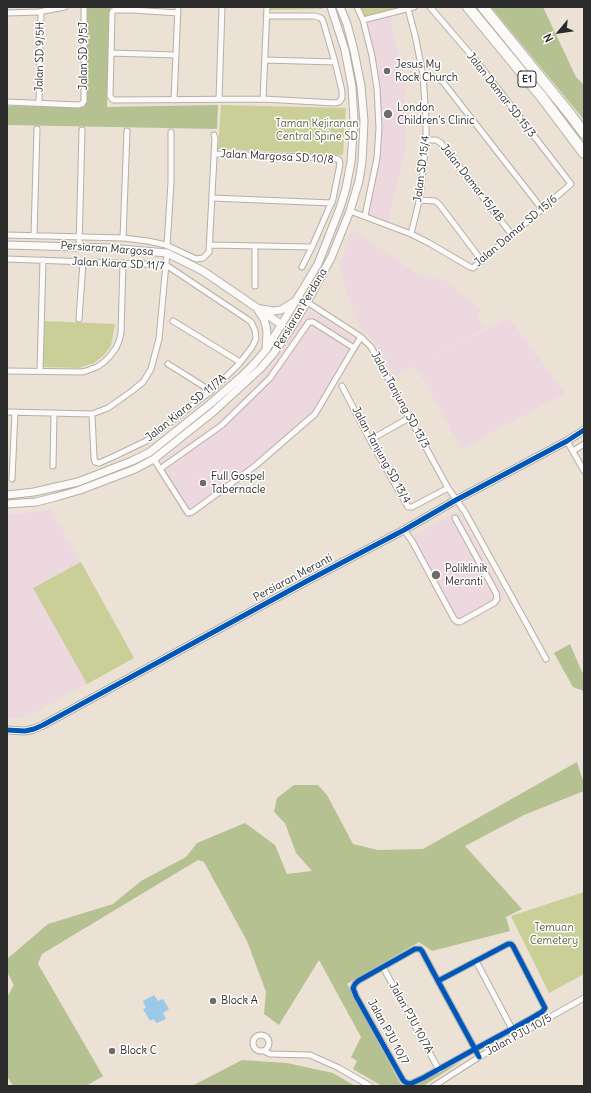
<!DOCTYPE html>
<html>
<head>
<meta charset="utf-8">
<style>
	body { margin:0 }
	#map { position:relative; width:591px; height:1093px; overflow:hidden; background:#ece1d5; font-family:Delius,sans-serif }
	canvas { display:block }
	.frame { position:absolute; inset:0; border:8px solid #2b2b2b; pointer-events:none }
	.north { position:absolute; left:539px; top:12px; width:40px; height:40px; -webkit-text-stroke:3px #fff; paint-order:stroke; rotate:241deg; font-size:11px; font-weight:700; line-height:16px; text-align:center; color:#2b2b2b }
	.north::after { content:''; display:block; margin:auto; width:14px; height:18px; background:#2b2b2b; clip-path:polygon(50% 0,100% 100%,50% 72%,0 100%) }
</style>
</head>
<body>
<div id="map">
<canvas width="591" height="1093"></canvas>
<div class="frame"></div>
<div class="north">N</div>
</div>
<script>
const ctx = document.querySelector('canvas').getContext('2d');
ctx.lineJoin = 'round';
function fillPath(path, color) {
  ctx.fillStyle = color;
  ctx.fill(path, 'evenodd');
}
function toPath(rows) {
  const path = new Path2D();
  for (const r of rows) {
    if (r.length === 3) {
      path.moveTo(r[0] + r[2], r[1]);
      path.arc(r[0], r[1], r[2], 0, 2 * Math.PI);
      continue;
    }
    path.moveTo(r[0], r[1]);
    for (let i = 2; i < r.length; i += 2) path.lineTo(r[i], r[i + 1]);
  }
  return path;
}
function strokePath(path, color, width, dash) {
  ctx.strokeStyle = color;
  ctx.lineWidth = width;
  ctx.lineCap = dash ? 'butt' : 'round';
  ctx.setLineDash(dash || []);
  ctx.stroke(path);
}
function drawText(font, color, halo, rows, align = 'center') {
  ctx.font = font + ' Delius,sans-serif';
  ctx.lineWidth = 3;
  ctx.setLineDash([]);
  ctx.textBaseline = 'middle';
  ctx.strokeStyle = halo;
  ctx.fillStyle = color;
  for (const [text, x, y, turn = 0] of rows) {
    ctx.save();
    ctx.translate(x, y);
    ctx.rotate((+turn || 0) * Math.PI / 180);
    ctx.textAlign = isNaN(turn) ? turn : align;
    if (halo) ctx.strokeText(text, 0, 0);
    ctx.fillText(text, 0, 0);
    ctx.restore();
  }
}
fillPath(toPath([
	[389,11,405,85,406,150,387,227,362,217,374,147,375,88,359,20],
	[352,229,418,274,448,282,482,311,477,314,485,328,432,357,509,318,565,393,462,449,415,366,394,376,373,339,360,329,339,270],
	[308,312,314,312,361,344,319,414,256,471,188,521,153,466,220,420,267,373],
	[51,509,134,658,29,716,14,719,7,718,7,515,19,514],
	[458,511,504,595,502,603,457,628,407,539]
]), '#edd8e0');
fillPath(toPath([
	[268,7,322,7,323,9,268,10],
	[358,7,407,7,364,18],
	[221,105,346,108,343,155,218,149],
	[44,321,115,324,111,346,103,356,94,363,79,368,43,367],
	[81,562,134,658,87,684,33,588],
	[584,892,584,974,549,993,511,916]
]), '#c9cf97');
fillPath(toPath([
	[86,7,110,7,107,107,218,105,217,129,7,125,7,106,85,107],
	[491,7,543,7,576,77,584,85,584,120],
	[570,644,582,672,584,674,584,691,573,687,554,653],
	[577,762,584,784,584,791,524,815,465,846,522,909,506,917,510,931,432,951,419,942,347,984,400,1083,404,1086,382,1086,353,1069,357,1061,351,1057,361,1037,319,960,279,1025,264,1014,266,992,247,941,204,862,198,860,42,954,38,964,103,1076,86,1086,13,1086,7,1076,7,997,14,985,7,972,7,959,48,924,113,904,141,881,186,857,197,843,245,823,275,845,287,874,312,871,296,853,285,823,274,812,277,798,294,785,318,785,327,795,353,844,378,850,423,849],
	[242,1060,287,1063,333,1073,355,1086,192,1086],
	[462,1061,423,1086,413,1086]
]), '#b6c191');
fillPath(toPath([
	[154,995,158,1001,163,999,169,1009,163,1013,166,1019,157,1023,153,1019,150,1021,143,1009,146,1008,143,1001]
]), '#9bcae8');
const street = toPath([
	[357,7,363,20,372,56,377,88,379,128,377,158,365,216],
	[408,9,415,35,423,75,426,119,426,140,423,171,420,197,411,234],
	[7,13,38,12,65,7],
	[178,13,133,10,115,10,113,11,112,13,110,96,113,100,115,100,263,99,335,103,339,102,342,98,342,91,335,62,323,21,321,18,314,16,267,16],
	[363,20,414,7],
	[111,53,176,55],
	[265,60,335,62],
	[423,75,438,78,443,82,542,209],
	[219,99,222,7],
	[263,99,267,7],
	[174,100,178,7],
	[7,102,79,105,82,104,84,101,84,7],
	[39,103,41,12],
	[426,140,436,140,441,143,512,235],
	[214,154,335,158,339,160,340,164,333,199,312,247,302,267],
	[212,198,332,203],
	[419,200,435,201,439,204,482,261],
	[350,211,411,234,429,243,470,267,473,268,542,209,571,184,478,63,430,7],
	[7,235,123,238,148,241,166,245,196,259,203,258,209,252,215,138,214,135],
	[34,235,37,129],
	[123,238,127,131],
	[210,245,312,247],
	[167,246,171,182,171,132],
	[79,247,82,130],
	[7,259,166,265,247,319,251,322,255,330,256,339,252,347,239,364,211,391,146,441,115,456,99,463,95,462,94,458,92,414],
	[255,286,255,246],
	[307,302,361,337,371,347,448,488,465,512,546,659],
	[79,319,83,262],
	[173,321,240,362],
	[354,348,313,322,309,322,270,378,222,425,160,469,188,513,192,512,255,466,315,414,354,348,361,337],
	[168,364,211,391],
	[7,371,82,372,86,371,97,367,104,362,110,356,116,348,119,341,121,333,123,263],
	[40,371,43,260],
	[342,386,370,440,408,507,412,507,448,488],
	[7,412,92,414,108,408,132,391,143,382,151,369,159,339,167,253],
	[370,440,409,418],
	[567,441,584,471],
	[573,451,584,444],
	[154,459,160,469],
	[53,466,54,413],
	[12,479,15,412],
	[404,530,412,541,454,619,456,621,460,622,494,603,497,599,496,593,455,518],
	[476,961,512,1029],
	[383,967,439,1070],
	[438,981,508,944,511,944,513,946,545,1008,542,1012,530,1019,512,1029,475,1049,423,1078,410,1084,405,1082,403,1080,356,996,353,988,355,984,358,981,415,949,420,949,422,951,438,981,475,1049,479,1057],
	[261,1043,8],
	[264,1051,270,1054,310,1055,339,1068,370,1086],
	[434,1086,479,1057,584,998]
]);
const secondary = toPath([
	[7,245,109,248,167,253,203,271,282,325],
	[261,309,274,311,281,310,294,302],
	[258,310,264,319,266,326,267,333,266,349],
	[7,495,34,492,78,482,132,461,150,452,210,404,241,377,254,364,266,350,318,264,340,208,346,188,351,162,354,120,352,87,345,50,331,7],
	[7,504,36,502,56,497,80,490,135,469,154,459,213,412,261,368,273,354,290,330,307,302,331,258,350,211,359,181,362,162,364,121,361,86,354,51,347,24,340,7],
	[7,730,25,731,34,729,43,725,307,581,404,530,456,500,567,441,584,430]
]);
const highway = toPath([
	[468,7,542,97,584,153],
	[483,7,569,113,584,133]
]);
strokePath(street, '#b6afa7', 7);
strokePath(secondary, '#b6afa7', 9);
strokePath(highway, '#b6afa7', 12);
strokePath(street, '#fcfaf9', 5);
strokePath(secondary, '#fcfaf9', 7);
strokePath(highway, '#fcfaf9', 10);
strokePath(toPath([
	[7,730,25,731,34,729,43,725,307,581,404,530,456,500,567,441,584,430],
	[438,981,508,944,511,944,513,946,545,1008,542,1012,530,1019,512,1029,475,1049,423,1078,410,1084,405,1082,403,1080,356,996,353,988,355,984,358,981,415,949,420,949,422,951,438,981,475,1049,479,1057]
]), '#0057b8', 5);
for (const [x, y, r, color] of [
	[387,71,4,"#6f6b66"],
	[388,114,5,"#6f6b66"],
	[203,483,4,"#6f6b66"],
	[436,575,5,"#6f6b66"],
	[213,1001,4,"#6f6b66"],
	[112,1051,4,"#6f6b66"]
]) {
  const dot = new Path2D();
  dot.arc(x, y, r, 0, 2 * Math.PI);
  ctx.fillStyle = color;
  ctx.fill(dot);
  strokePath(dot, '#fff', 1.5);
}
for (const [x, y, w] of [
	[527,79,18]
]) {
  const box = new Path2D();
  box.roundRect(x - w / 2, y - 8, w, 16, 3);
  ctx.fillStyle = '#fff';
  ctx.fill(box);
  strokePath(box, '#2b2b2b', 1);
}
drawText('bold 10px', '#2b2b2b', null, [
	["E1",527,79]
]);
drawText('11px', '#2b2b2b', '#fff', [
	["Jalan SD 9/5J",84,56,-90],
	["Jalan SD 9/5H",40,57,-89],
	["Jalan Damar SD 15/3",501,95,52],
	["Jalan Margosa SD 10/8",277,157,3],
	["Jalan SD 15/4",422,169,-83],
	["Jalan Damar 15/4B",472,183,52],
	["Jalan Damar SD 15/6",516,231,-40],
	["Persiaran Margosa",107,249,4],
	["Jalan Kiara SD 11/7",118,264,3],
	["Persiaran Perdana",301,309,-59],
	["Jalan Tanjung SD 13/3",400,400,61],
	["Jalan Kiara SD 11/7A",186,408,-39],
	["Jalan Tanjung SD 13/4",381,455,61],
	["Persiaran Meranti",293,578,-28],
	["Jalan PJU 10/7A",411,1018,61],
	["Jalan PJU 10/7",388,1032,61],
	["Jalan PJU 10/5",519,1035,-29]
]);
drawText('11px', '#2b2b2b', '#fff', [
	["Jesus My",395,65],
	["Rock Church",395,78],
	["London",397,108],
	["Children's Clinic",397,121],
	["Full Gospel",211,477],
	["Tabernacle",211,490],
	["Poliklinik",445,569],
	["Meranti",445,582],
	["Block A",221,1001],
	["Block C",120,1051]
], 'left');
drawText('11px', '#585f3f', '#fff', [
	["Taman Kejiranan",317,124],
	["Central Spine SD",317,137],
	["Temuan",554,928],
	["Cemetery",554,941]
]);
</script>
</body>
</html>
